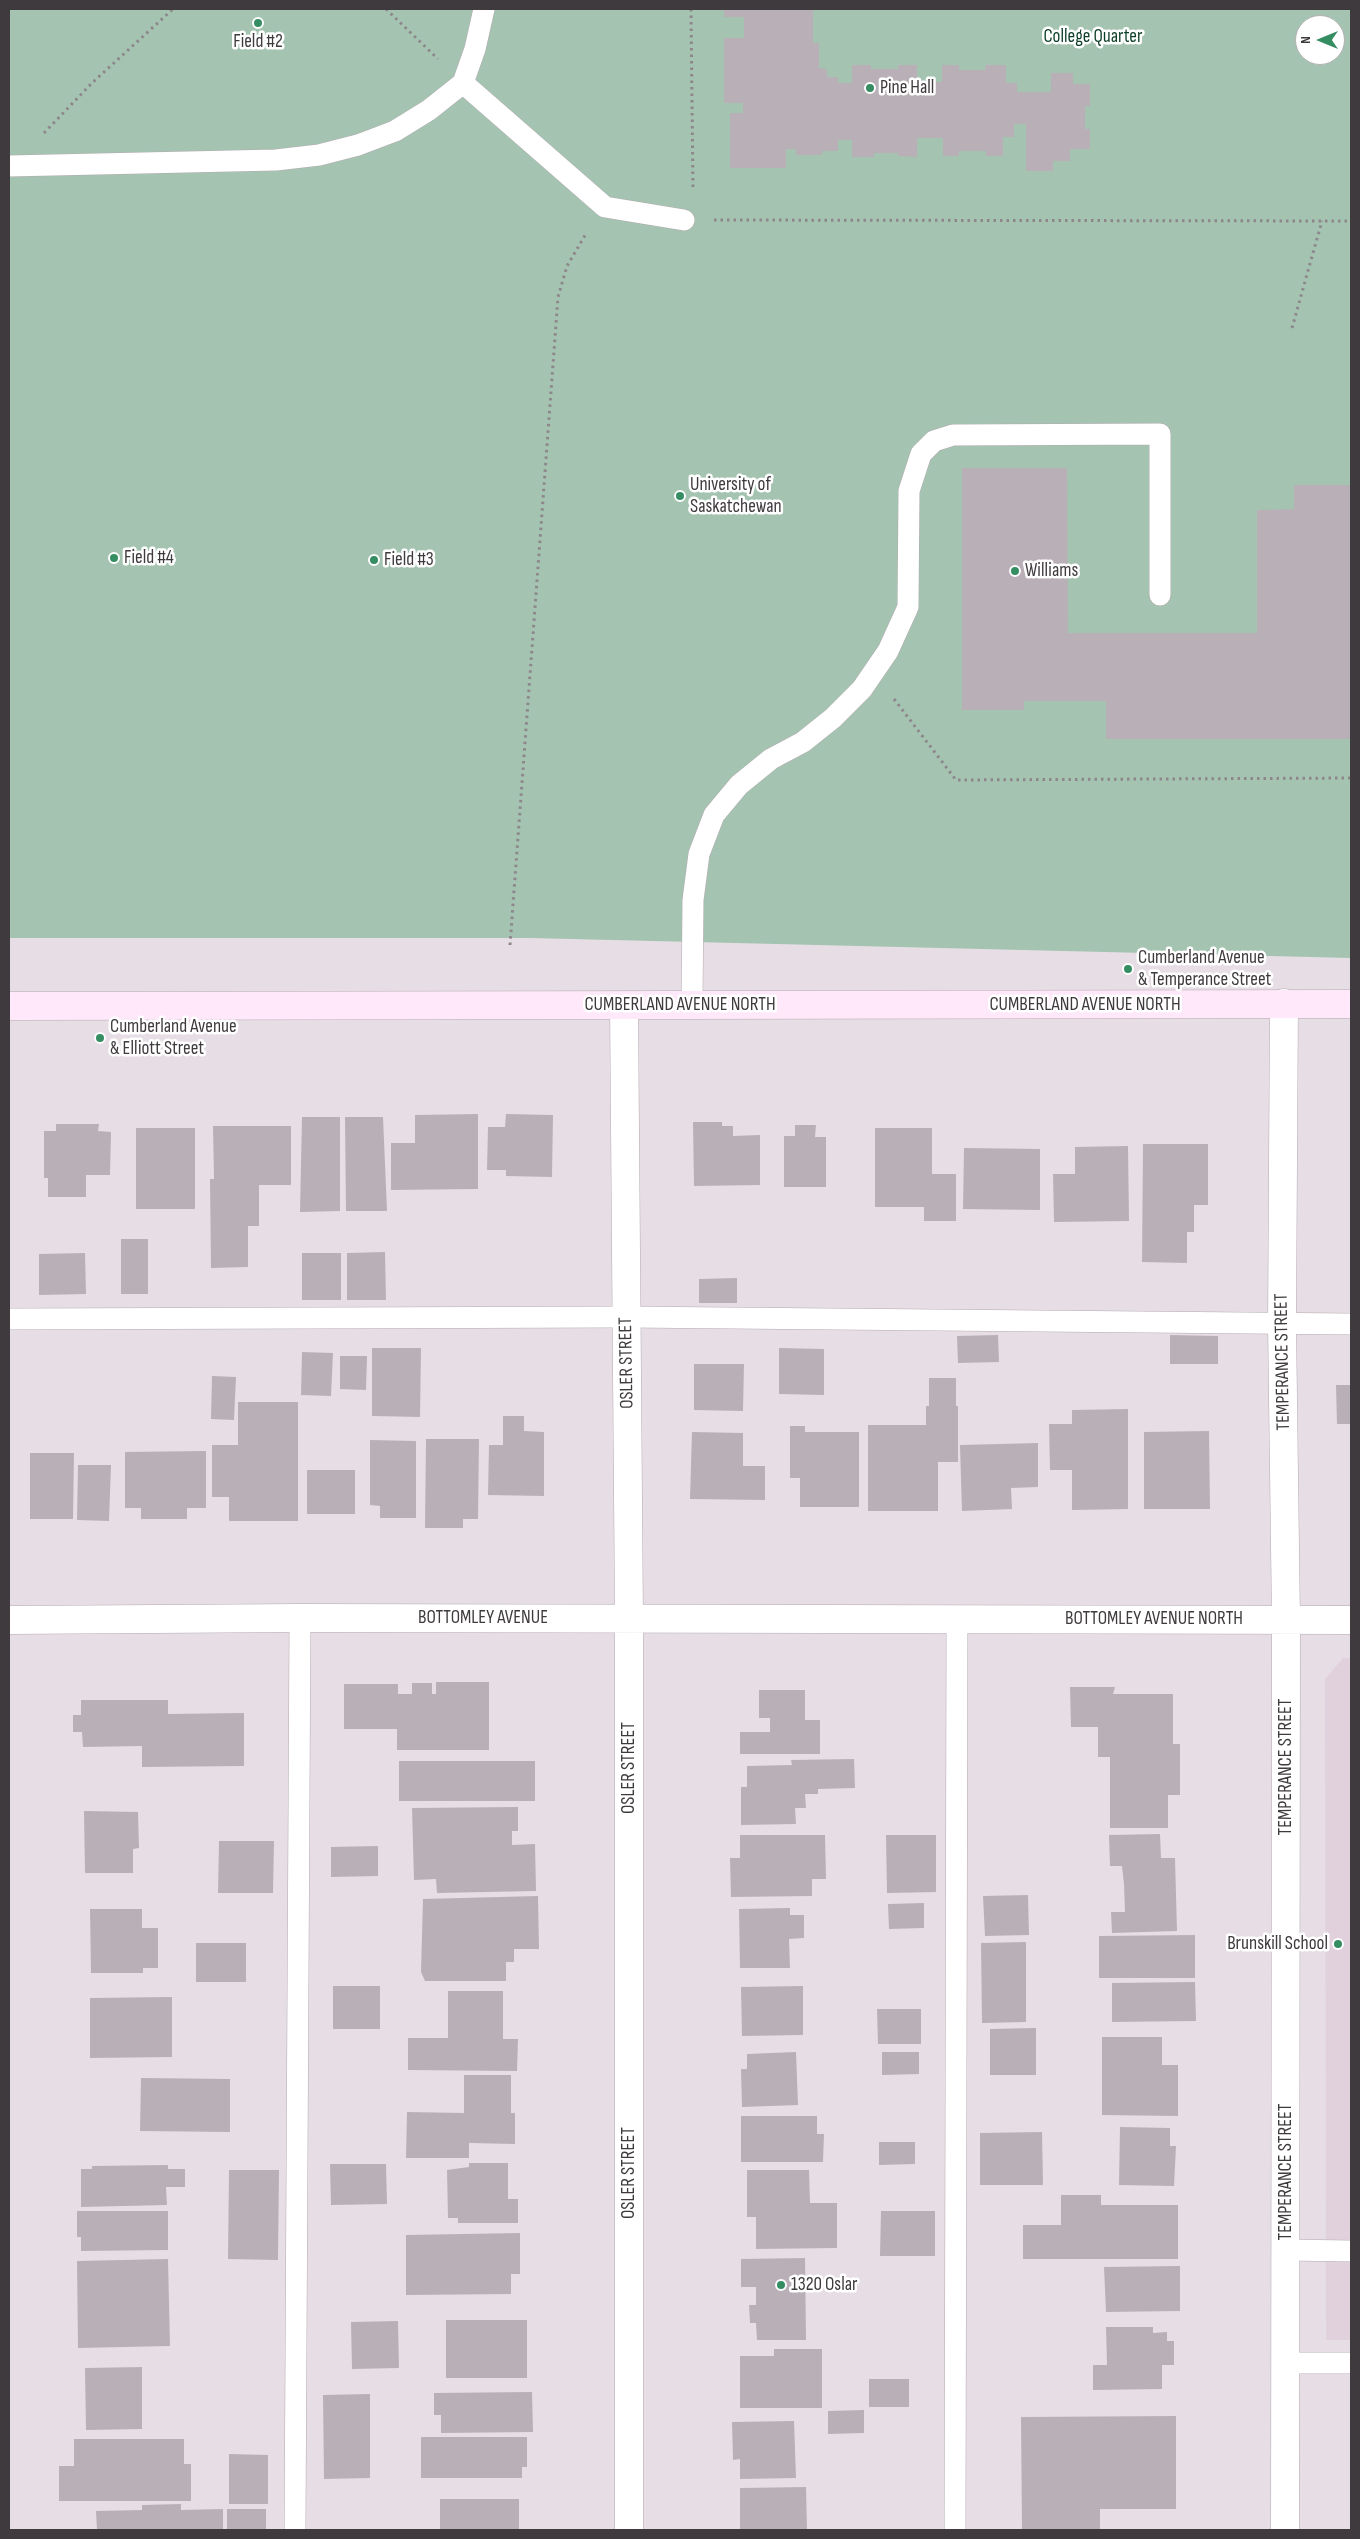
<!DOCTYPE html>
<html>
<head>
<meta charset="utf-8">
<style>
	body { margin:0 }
	#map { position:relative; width:1360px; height:2539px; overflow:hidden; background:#e7dee5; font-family:"Sofia Sans Condensed",sans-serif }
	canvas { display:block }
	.frame { position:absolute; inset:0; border:10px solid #3e3a3d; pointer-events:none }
	.north { position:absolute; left:1295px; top:15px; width:50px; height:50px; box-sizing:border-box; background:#fff; border:1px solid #b2b0b1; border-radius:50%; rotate:270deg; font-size:14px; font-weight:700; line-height:20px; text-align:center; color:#3e3a3d }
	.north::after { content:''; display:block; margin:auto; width:18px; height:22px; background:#358d62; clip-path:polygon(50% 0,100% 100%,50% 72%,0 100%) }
</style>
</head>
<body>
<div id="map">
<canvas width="1360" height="2539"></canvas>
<div class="frame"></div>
<div class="north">N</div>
</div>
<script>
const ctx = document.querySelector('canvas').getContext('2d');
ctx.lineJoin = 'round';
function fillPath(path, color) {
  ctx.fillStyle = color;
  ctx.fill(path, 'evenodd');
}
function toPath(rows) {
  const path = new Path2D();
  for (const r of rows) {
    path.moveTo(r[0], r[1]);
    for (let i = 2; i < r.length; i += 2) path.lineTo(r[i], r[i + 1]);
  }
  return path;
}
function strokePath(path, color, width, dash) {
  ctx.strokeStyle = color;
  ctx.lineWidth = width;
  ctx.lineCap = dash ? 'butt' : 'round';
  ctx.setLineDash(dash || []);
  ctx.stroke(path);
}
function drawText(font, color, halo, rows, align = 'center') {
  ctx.font = font + ' "Sofia Sans Condensed",sans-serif';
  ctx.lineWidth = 5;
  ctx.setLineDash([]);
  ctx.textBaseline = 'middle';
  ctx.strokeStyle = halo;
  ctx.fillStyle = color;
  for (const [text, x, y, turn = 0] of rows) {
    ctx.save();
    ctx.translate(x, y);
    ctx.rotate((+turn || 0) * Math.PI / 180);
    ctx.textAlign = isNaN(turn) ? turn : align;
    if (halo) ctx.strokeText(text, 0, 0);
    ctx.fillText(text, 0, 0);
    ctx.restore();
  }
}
fillPath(toPath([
	[1343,1658,1351,1658,1351,2340,1326,2340,1325,1679]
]), '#e1d1dd');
fillPath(toPath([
	[9,9,1351,9,1351,958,530,938,9,938],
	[1305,25,1335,25,1335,55,1305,55]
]), '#a4c4b1');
fillPath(toPath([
	[724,9,813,9,813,43,819,43,819,68,827,69,827,77,838,77,838,83,852,83,852,65,871,65,871,69,898,69,898,65,917,65,917,82,942,82,942,65,959,65,959,70,985,70,986,65,1006,65,1006,83,1017,83,1017,92,1051,92,1051,73,1073,73,1073,84,1090,84,1090,106,1085,106,1085,129,1090,129,1090,149,1070,149,1070,161,1053,161,1053,171,1026,171,1026,124,1014,124,1014,137,1003,137,1003,156,986,156,986,151,959,151,959,156,943,156,943,138,917,138,917,157,898,156,898,153,874,153,874,157,852,157,852,140,838,140,838,151,822,151,822,155,796,155,796,149,786,149,786,168,730,168,730,113,743,113,743,103,724,103,724,38,744,38,744,17,724,17],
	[962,468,1067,468,1068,633,1257,633,1257,510,1294,509,1294,485,1351,485,1351,739,1106,739,1106,701,1024,701,1024,710,962,710],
	[478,1114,478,1189,391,1190,391,1143,415,1143,415,1115],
	[506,1114,553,1115,552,1177,506,1176,506,1170,487,1170,488,1127,505,1127],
	[302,1117,340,1117,340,1211,300,1212],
	[345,1117,383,1117,387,1211,346,1211],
	[693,1122,722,1122,722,1126,733,1126,733,1136,760,1135,760,1185,694,1186],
	[56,1124,99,1124,98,1131,111,1132,110,1175,86,1175,86,1197,48,1197,48,1178,44,1178,44,1131,56,1131],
	[795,1125,816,1125,815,1137,826,1137,826,1187,784,1187,784,1136,795,1136],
	[213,1126,291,1126,291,1185,259,1185,259,1226,248,1226,248,1267,211,1268,210,1179,214,1179],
	[136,1128,195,1128,195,1209,136,1209],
	[875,1128,932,1128,932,1174,956,1174,956,1221,924,1221,924,1207,875,1207],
	[1143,1144,1208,1144,1208,1205,1194,1205,1194,1232,1187,1232,1187,1263,1142,1262],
	[1128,1146,1129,1221,1054,1222,1053,1174,1075,1174,1075,1147],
	[964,1148,1040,1149,1040,1210,963,1209],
	[121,1239,148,1239,148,1294,121,1294],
	[385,1252,386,1300,347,1300,347,1253],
	[85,1253,86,1294,39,1295,39,1254],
	[302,1253,341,1253,341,1300,302,1300],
	[737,1278,737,1303,699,1303,699,1279],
	[998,1335,999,1362,958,1363,957,1336],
	[1170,1335,1218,1336,1218,1364,1170,1364],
	[372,1348,421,1348,420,1417,372,1416],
	[779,1348,824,1349,824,1395,779,1394],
	[302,1352,333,1353,331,1396,301,1395],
	[340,1356,367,1356,366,1390,340,1389],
	[694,1364,744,1364,743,1411,694,1410],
	[212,1376,236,1377,234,1420,211,1419],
	[929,1378,956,1378,956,1406,958,1406,958,1462,938,1462,938,1511,868,1511,868,1425,926,1425,926,1406,929,1406],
	[1336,1385,1351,1385,1351,1424,1337,1424],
	[238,1402,298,1402,298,1521,229,1521,229,1497,212,1497,212,1445,238,1445],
	[1128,1409,1128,1509,1072,1510,1072,1470,1050,1470,1049,1424,1072,1424,1072,1410],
	[503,1416,524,1416,524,1431,544,1432,544,1496,488,1495,489,1445,503,1445],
	[790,1426,805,1426,805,1432,859,1432,859,1507,800,1507,800,1478,790,1478],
	[1209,1431,1210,1509,1144,1509,1144,1432],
	[692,1432,743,1433,743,1466,765,1466,765,1500,690,1499],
	[426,1439,479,1439,478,1519,463,1519,463,1528,425,1528],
	[370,1440,416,1441,416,1518,380,1518,380,1506,370,1505],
	[1038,1443,1038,1487,1011,1488,1012,1509,962,1511,960,1445],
	[206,1451,206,1508,187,1508,187,1519,141,1519,141,1508,125,1508,125,1452],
	[30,1453,74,1453,73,1519,30,1519],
	[78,1465,111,1465,109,1521,77,1520],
	[307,1470,355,1470,355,1514,307,1514],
	[436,1682,489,1682,489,1750,397,1750,397,1729,344,1729,344,1684,398,1684,398,1694,412,1694,412,1683,432,1683,432,1694,436,1694],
	[1070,1687,1115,1687,1113,1694,1173,1694,1173,1744,1180,1744,1180,1795,1168,1795,1168,1828,1110,1828,1110,1757,1098,1757,1098,1727,1071,1727],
	[759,1690,805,1690,805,1720,820,1720,820,1754,740,1754,740,1732,770,1732,770,1718,759,1718],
	[81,1700,168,1700,168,1714,244,1713,244,1766,142,1767,142,1746,83,1747,82,1732,73,1732,73,1715,81,1715],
	[854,1759,855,1788,818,1789,818,1794,805,1794,806,1808,795,1808,796,1824,741,1825,741,1787,747,1787,747,1766,792,1765,791,1760],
	[399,1761,535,1761,535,1801,399,1801],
	[518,1807,518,1831,512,1831,512,1845,535,1844,536,1891,437,1893,436,1879,414,1880,412,1808],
	[84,1811,138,1812,139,1848,133,1849,133,1873,85,1873],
	[1160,1834,1161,1858,1175,1858,1177,1931,1112,1933,1111,1912,1125,1912,1124,1884,1122,1866,1110,1866,1109,1835],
	[740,1835,825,1835,826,1879,812,1879,812,1896,731,1897,730,1858,740,1858],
	[886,1835,936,1835,936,1892,887,1893],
	[219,1841,274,1841,273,1893,218,1893],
	[378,1846,378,1876,331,1877,331,1847],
	[1028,1895,1029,1935,985,1936,983,1896],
	[538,1896,539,1949,514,1949,514,1962,506,1962,506,1981,425,1981,421,1972,423,1899],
	[924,1903,924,1928,889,1929,888,1904],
	[790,1908,790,1915,804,1915,804,1938,789,1939,790,1968,740,1968,739,1909],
	[90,1909,142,1909,142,1928,158,1928,158,1968,143,1968,143,1973,91,1973],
	[1195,1935,1195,1978,1099,1978,1099,1936],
	[1026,1942,1026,2022,982,2023,981,1943],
	[196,1943,246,1943,246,1982,196,1982],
	[1195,1982,1196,2021,1112,2022,1112,1983],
	[333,1986,380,1986,380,2029,333,2029],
	[803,1986,803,2035,742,2036,741,1987],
	[448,1991,503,1991,503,2039,518,2039,517,2071,408,2070,408,2038,448,2038],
	[172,1997,172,2057,90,2058,90,1998],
	[877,2009,921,2009,921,2044,878,2044],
	[1036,2028,1036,2075,990,2075,990,2029],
	[1102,2037,1162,2037,1162,2065,1178,2065,1178,2116,1102,2115],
	[796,2052,798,2105,742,2107,741,2069,747,2069,747,2054],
	[882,2052,919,2052,919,2074,882,2075],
	[464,2075,511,2075,511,2113,515,2113,515,2144,469,2143,469,2158,406,2158,407,2112,464,2113],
	[141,2078,230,2079,230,2132,140,2131],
	[741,2116,817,2116,817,2134,824,2134,823,2162,741,2162],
	[1120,2127,1170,2128,1170,2146,1176,2146,1174,2186,1119,2185],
	[1042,2132,1043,2185,980,2185,980,2133],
	[879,2142,915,2142,915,2164,879,2165],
	[469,2163,508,2163,508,2199,518,2199,518,2223,458,2223,458,2218,448,2218,447,2170,469,2167],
	[330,2164,386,2164,387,2204,331,2205],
	[168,2165,168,2169,185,2169,185,2187,166,2187,167,2205,81,2207,81,2169,92,2169,92,2166],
	[229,2170,279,2170,278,2260,228,2259],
	[747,2170,809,2170,810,2203,837,2203,837,2248,756,2249,756,2217,747,2217],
	[1061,2195,1101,2195,1101,2205,1178,2205,1178,2259,1023,2259,1023,2225,1061,2225],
	[77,2211,168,2211,168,2250,81,2251,81,2237,77,2237],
	[881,2211,935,2211,935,2256,880,2256],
	[520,2233,520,2274,511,2274,511,2294,406,2295,406,2235],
	[805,2258,806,2340,757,2340,756,2323,750,2323,749,2305,756,2305,756,2287,741,2287,741,2259],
	[168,2259,170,2346,78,2348,77,2261],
	[1180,2266,1180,2311,1106,2312,1104,2267],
	[446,2320,527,2320,527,2378,446,2378],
	[398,2321,399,2368,352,2369,351,2322],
	[1106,2327,1153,2327,1153,2333,1167,2332,1167,2341,1174,2341,1174,2365,1162,2365,1162,2389,1093,2390,1093,2365,1107,2365],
	[774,2349,822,2349,822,2408,740,2408,740,2356,774,2356],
	[142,2367,142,2429,86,2430,85,2368],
	[869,2379,909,2379,909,2407,869,2407],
	[532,2392,533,2432,441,2433,441,2415,434,2415,434,2393],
	[370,2394,370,2478,324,2479,323,2395],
	[864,2410,864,2433,828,2434,828,2411],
	[1176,2416,1176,2509,1100,2509,1100,2530,1022,2530,1021,2417],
	[794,2421,796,2478,740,2479,740,2459,733,2460,732,2422],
	[421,2437,527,2437,527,2467,522,2467,522,2478,421,2478],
	[74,2439,184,2439,184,2464,191,2464,191,2501,59,2501,59,2466,74,2466],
	[229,2454,268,2455,268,2504,229,2504],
	[806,2487,807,2530,740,2530,740,2488],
	[440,2499,519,2499,519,2530,440,2530],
	[181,2504,181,2510,223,2509,223,2530,97,2530,96,2511,142,2510,142,2505],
	[227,2509,266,2509,266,2530,227,2530]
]), '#b9b0b7');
const lane = toPath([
	[463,83,605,207,684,220],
	[9,166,276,160,319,155,358,145,395,131,429,110,463,83,475,49,484,9],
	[692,1005,693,900,699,854,714,815,739,785,771,759,803,742,833,718,862,689,888,651,908,607,909,491,921,454,934,441,953,435,1160,434,1160,595],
	[9,1319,626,1317,1351,1324],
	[1285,2250,1351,2251],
	[1285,2363,1351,2363],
	[295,2530,300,1618],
	[955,2530,957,1619]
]);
const street = toPath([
	[1284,1003,1282,1324,1286,1620,1285,2530],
	[624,1006,629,1619,629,2530],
	[9,1620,300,1618,1351,1620]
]);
const secondary = toPath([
	[9,1006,1351,1004]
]);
strokePath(lane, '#b3aab1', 22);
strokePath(street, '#b3aab1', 29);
strokePath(secondary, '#b3aab1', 29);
strokePath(toPath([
	[386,9,438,59],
	[691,9,693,191],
	[44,133,92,83,173,9],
	[714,220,1351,221],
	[1292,328,1322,221],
	[894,699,956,780,1351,778],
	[510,945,558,297,567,266,587,232]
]), '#8d878c', 3, [2.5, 4]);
strokePath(lane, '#fff', 21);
strokePath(street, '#fff', 28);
strokePath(secondary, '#fee8f9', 28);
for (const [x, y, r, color] of [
	[258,23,5,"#358d62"],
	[870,88,5,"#358d62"],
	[680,496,5,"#358d62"],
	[114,558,5,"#358d62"],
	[374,560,5,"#358d62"],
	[1015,571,5,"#358d62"],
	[1128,969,5,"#358d62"],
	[100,1038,5,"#358d62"],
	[1338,1944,5,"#358d62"],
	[781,2285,5,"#358d62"]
]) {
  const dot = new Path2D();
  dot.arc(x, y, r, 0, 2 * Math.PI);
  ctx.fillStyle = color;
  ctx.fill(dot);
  strokePath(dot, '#fff', 2);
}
drawText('19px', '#0d3f28', '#fff', [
	["College Quarter",1093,37]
]);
drawText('19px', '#3e3a3d', '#fff', [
	["Field #2",258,42,"center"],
	["Pine Hall",880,88],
	["University of",690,485],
	["Saskatchewan",690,507],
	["Field #4",124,558],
	["Field #3",384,560],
	["Williams",1025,571],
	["Cumberland Avenue",1138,958],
	["& Temperance Street",1138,980],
	["Cumberland Avenue",110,1027],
	["& Elliott Street",110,1049],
	["Brunskill School",1328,1944,"right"],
	["1320 Oslar",791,2285]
], 'left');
drawText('19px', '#3e3a3d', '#fff', [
	["CUMBERLAND AVENUE NORTH",680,1005],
	["CUMBERLAND AVENUE NORTH",1085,1005],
	["TEMPERANCE STREET",1283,1362,-91],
	["OSLER STREET",627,1363,-91],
	["BOTTOMLEY AVENUE",483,1618],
	["BOTTOMLEY AVENUE NORTH",1154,1619],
	["TEMPERANCE STREET",1286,1767,-90],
	["OSLER STREET",629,1768,-90],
	["TEMPERANCE STREET",1286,2172,-90],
	["OSLER STREET",629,2173,-90]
]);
</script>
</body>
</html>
